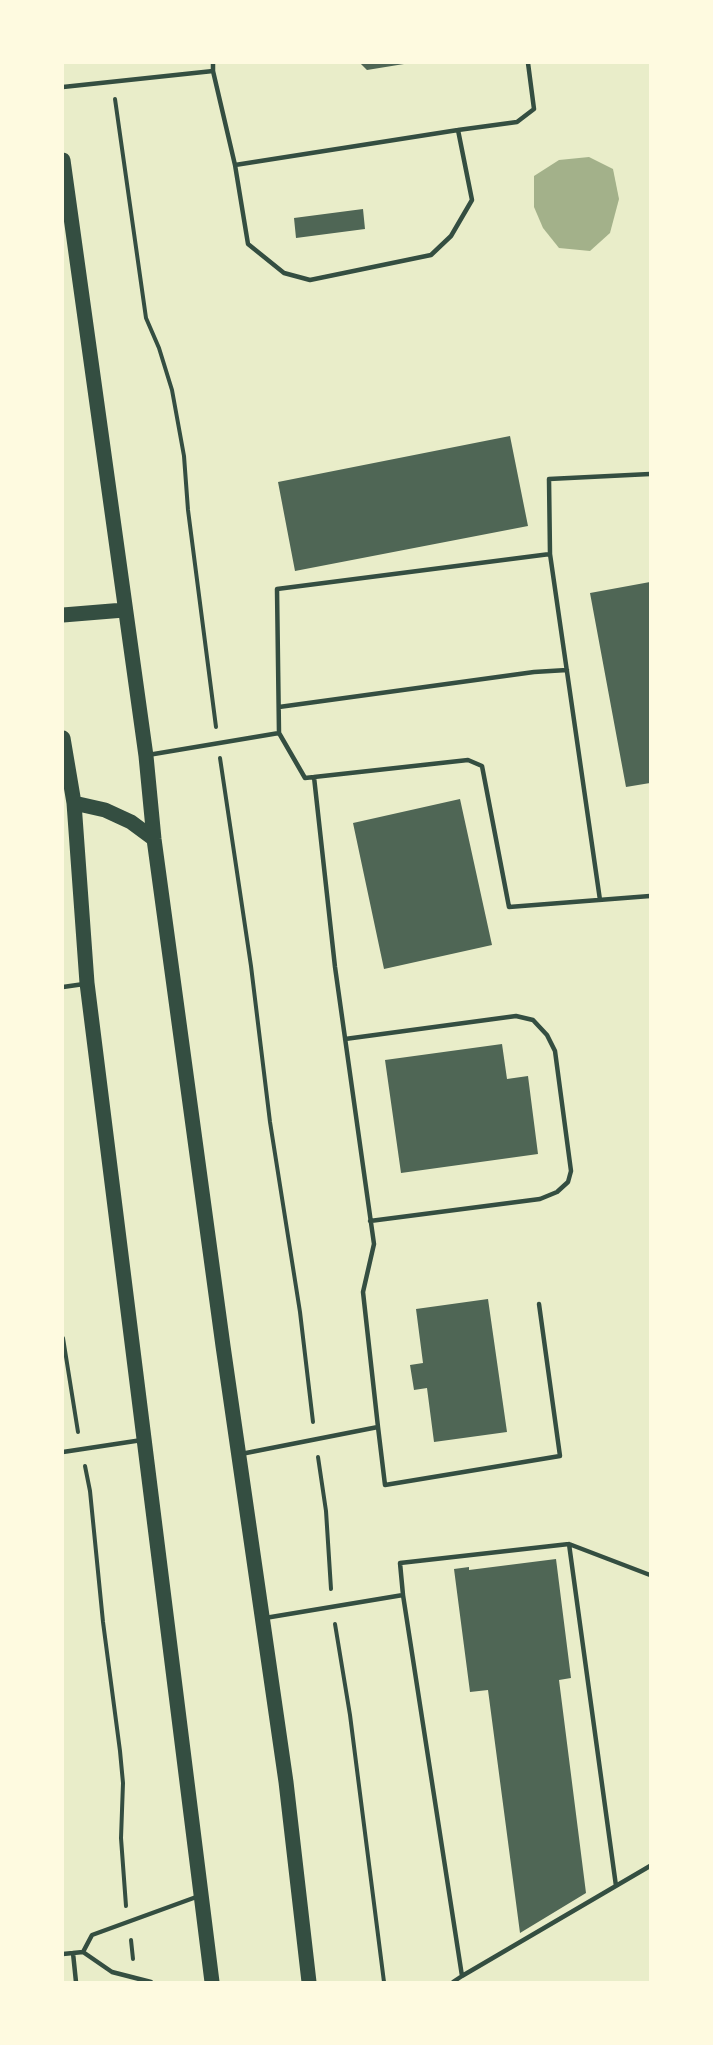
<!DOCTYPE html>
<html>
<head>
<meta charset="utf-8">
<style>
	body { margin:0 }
	#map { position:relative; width:713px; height:2045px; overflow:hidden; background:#e9edc9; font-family:Lato,sans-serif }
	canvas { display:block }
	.frame { position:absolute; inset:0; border:64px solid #fefae0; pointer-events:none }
</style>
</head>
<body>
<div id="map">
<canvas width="713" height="2045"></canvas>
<div class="frame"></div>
</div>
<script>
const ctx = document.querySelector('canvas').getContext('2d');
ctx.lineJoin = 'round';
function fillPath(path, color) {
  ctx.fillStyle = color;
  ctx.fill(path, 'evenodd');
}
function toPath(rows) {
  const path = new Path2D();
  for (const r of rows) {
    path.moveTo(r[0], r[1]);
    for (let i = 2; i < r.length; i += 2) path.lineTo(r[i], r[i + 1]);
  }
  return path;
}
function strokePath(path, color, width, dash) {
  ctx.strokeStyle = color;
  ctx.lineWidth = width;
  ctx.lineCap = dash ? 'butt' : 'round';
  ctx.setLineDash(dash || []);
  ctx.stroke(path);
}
fillPath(toPath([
	[589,157,613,169,619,199,610,233,590,251,559,248,543,228,534,207,534,176,559,160]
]), '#a3b18a');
fillPath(toPath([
	[360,63,404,63,404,64,367,70],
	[363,209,365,229,296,238,294,218],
	[510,436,528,526,295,571,278,482],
	[650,582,650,783,626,787,590,593],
	[460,799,492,945,384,969,353,823],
	[502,1044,507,1079,528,1076,538,1154,401,1173,385,1060],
	[488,1299,507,1432,434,1442,427,1388,414,1390,410,1365,423,1363,416,1309],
	[556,1559,571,1678,559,1680,586,1893,520,1933,488,1690,470,1692,454,1569,469,1567,469,1570]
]), '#4f6655');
strokePath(toPath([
	[115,99,146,318,159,348,172,390,184,456,188,510,216,727],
	[220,758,251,966,270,1122,300,1312,313,1422],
	[63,1338,78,1432],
	[318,1457,326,1511,331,1589],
	[85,1466,90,1491,103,1622,120,1751,123,1783,121,1838,126,1906],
	[335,1624,350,1715,384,1982],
	[131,1940,133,1959]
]), '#344e41', 4);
strokePath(toPath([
	[213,71,235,165,248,244,284,273,310,280,431,255,451,236,472,200,458,130,517,122,534,109,528,63],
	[63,87,213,71,213,63],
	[235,165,458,130],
	[650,474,549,479,550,554,277,589,279,733,305,778,468,760,482,766,509,907,650,896],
	[550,554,600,900],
	[279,707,534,672,567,670],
	[148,755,279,733],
	[63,987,84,984],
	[345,1039,516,1016,533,1020,547,1035,555,1051,571,1171,568,1182,557,1192,540,1199,370,1221],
	[378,1427,385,1485,560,1456,539,1304],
	[63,1452,142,1440],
	[241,1454,378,1427,363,1292,374,1244,335,967,314,777],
	[569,1544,616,1886],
	[403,1595,400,1563,569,1544,650,1575],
	[265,1618,403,1595,462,1976,453,1982],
	[83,1952,92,1935,199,1896],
	[73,1953,76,1982],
	[63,1954,83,1952,112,1972,151,1982],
	[462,1976,650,1866]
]), '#344e41', 4.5);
strokePath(toPath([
	[63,160,146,756,154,839,223,1346,286,1782,309,1982],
	[63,615,124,610],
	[63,738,74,803,87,983,212,1982],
	[74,803,105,810,131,822,154,839]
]), '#344e41', 15);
</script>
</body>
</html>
